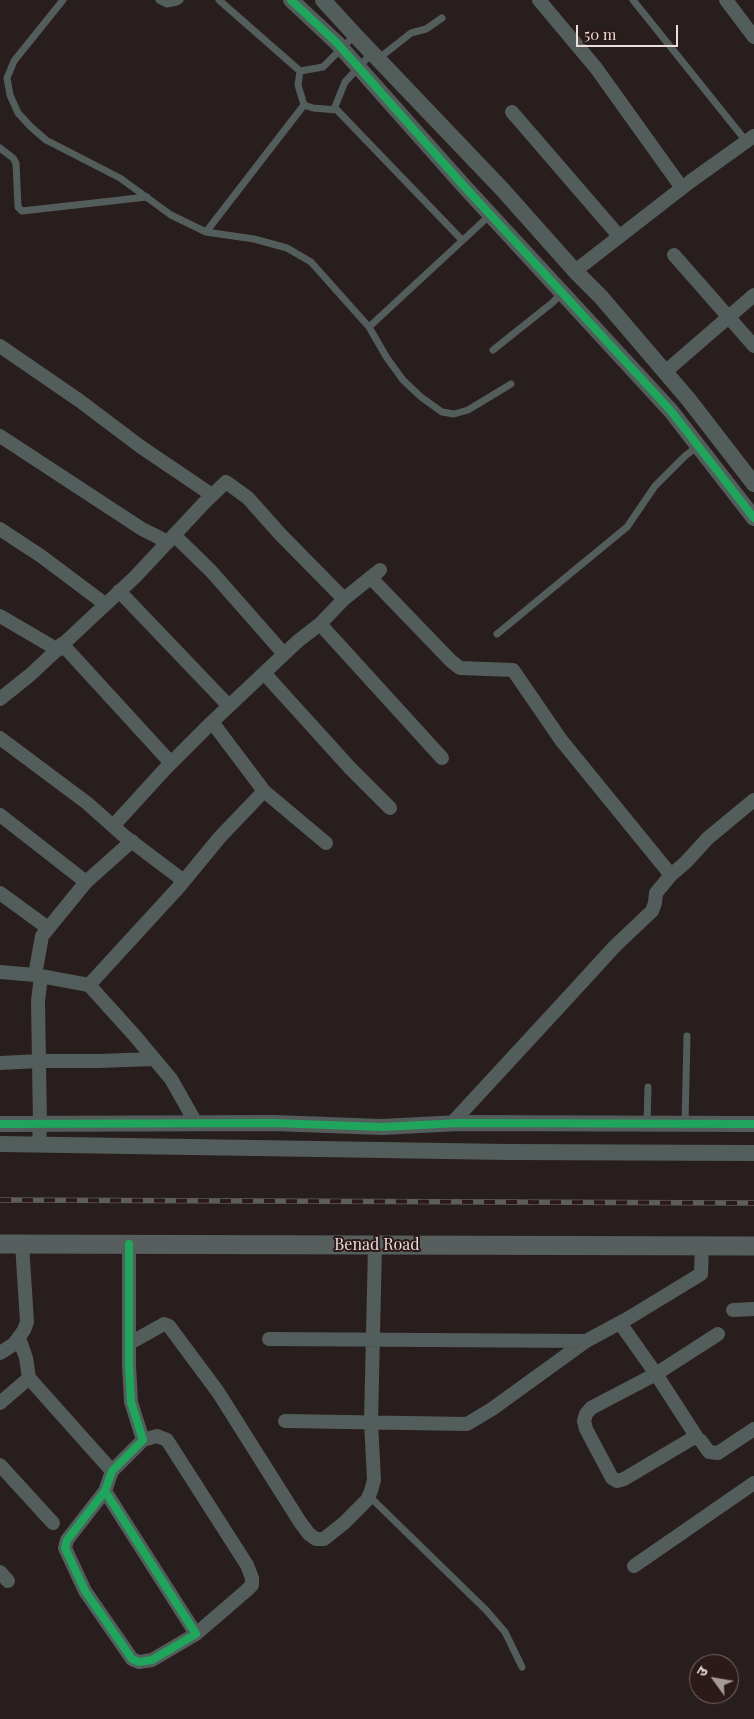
<!DOCTYPE html>
<html>
<head>
<meta charset="utf-8">
<style>
	body { margin:0 }
	#map { position:relative; width:754px; height:1719px; overflow:hidden; background:#281e1d; font-family:"Playfair Display","Noto Sans Devanagari",serif }
	canvas { display:block }
	.north { position:absolute; left:689px; top:1654px; width:50px; height:50px; box-sizing:border-box; background:#2c1a19; border:1px solid #786867; border-radius:50%; rotate:302deg; font-size:14px; font-weight:700; line-height:20px; text-align:center; color:#eadddc }
	.north::after { content:''; display:block; margin:auto; width:18px; height:22px; background:#a69a99; clip-path:polygon(50% 0,100% 100%,50% 72%,0 100%) }
	.scale { position:absolute; left:576px; top:25px; width:102px; height:22px; box-sizing:border-box; border:2px solid #eadddc; border-top:0; padding-left:6px; font-size:15px; line-height:18px; white-space:nowrap; color:#eadddc; -webkit-text-stroke:4px #2c1a19; paint-order:stroke }
</style>
</head>
<body>
<div id="map">
<canvas width="754" height="1719"></canvas>
<div class="north">उ</div>
<div class="scale">50 m</div>
</div>
<script>
const ctx = document.querySelector('canvas').getContext('2d');
ctx.lineJoin = 'round';
function toPath(rows) {
  const path = new Path2D();
  for (const r of rows) {
    path.moveTo(r[0], r[1]);
    for (let i = 2; i < r.length; i += 2) path.lineTo(r[i], r[i + 1]);
  }
  return path;
}
function strokePath(path, color, width, dash) {
  ctx.strokeStyle = color;
  ctx.lineWidth = width;
  ctx.lineCap = dash ? 'butt' : 'round';
  ctx.setLineDash(dash || []);
  ctx.stroke(path);
}
function drawText(font, color, halo, rows, align = 'center') {
  ctx.font = font + ' "Playfair Display",serif';
  ctx.lineWidth = 4;
  ctx.setLineDash([]);
  ctx.textBaseline = 'middle';
  ctx.strokeStyle = halo;
  ctx.fillStyle = color;
  for (const [text, x, y, turn = 0] of rows) {
    ctx.save();
    ctx.translate(x, y);
    ctx.rotate((+turn || 0) * Math.PI / 180);
    ctx.textAlign = isNaN(turn) ? turn : align;
    if (halo) ctx.strokeText(text, 0, 0);
    ctx.fillText(text, 0, 0);
    ctx.restore();
  }
}
strokePath(toPath([
	[63,0,14,61,7,78,10,95,18,113,31,127,46,140,120,178,171,215,206,232,254,239,287,248,311,262,369,327,387,358,403,380,421,397,442,412,454,414,468,410,511,384],
	[159,0,167,4,177,2,180,0],
	[219,0,300,71],
	[633,0,746,141],
	[378,59,411,33,426,29,442,18],
	[300,71,298,85,304,105,313,108,337,110,462,240],
	[300,71,323,67,355,35],
	[334,109,345,82,372,53],
	[0,148,13,158,16,163,18,207,22,211,147,197],
	[206,232,304,105],
	[369,327,490,215],
	[493,350,552,303,562,293],
	[497,634,627,527,655,486,685,456,698,446],
	[647,1124,648,1087],
	[685,1124,687,1036],
	[369,1496,486,1610,505,1632,522,1667]
]), '#535d5b', 7);
strokePath(toPath([
	[539,0,596,68,682,188],
	[726,0,754,37],
	[512,112,619,236],
	[674,255,754,346],
	[575,271,691,181,754,136],
	[0,346,80,401,141,447,212,495],
	[665,372,754,295],
	[0,436,142,529,168,542],
	[0,529,41,556,105,604],
	[174,535,211,571,284,654],
	[371,578,451,661,460,668,513,670,561,740,671,875],
	[119,591,229,706],
	[0,616,58,650],
	[320,624,442,758],
	[62,644,171,763],
	[264,673,350,768,390,808],
	[0,699,30,675,135,577,205,502,226,482,248,498,280,534,344,599],
	[212,722,264,791],
	[0,738,87,803,123,835,184,881],
	[0,815,86,882],
	[113,826,166,768,212,722,298,641,320,624,344,599,380,570],
	[0,893,48,928],
	[0,972,35,975,89,985,135,1036,171,1079,196,1123],
	[35,975,42,936,86,882,132,841],
	[89,985,178,888,220,837,264,791,326,843],
	[0,1063,39,1061,98,1061,154,1059],
	[452,1123,572,993,615,946,652,911,655,903,656,893,671,875,686,862,708,838,754,800],
	[39,1145,40,1124,38,1001,41,976],
	[733,1310,754,1309],
	[620,1323,656,1374,698,1439],
	[718,1334,656,1374,591,1408,586,1414,584,1421,586,1429,612,1478,617,1481,624,1479,693,1438,698,1439,701,1441,709,1452,718,1453,754,1429],
	[19,1338,26,1358,29,1378,112,1471],
	[269,1339,586,1341],
	[130,1343,164,1324,169,1326,218,1392,300,1522,309,1534,316,1539,324,1539,344,1523,367,1500,371,1491,374,1480,371,1422,375,1245],
	[0,1353,14,1344,24,1330,27,1322,22,1244],
	[0,1403,29,1378],
	[285,1421,467,1424,492,1409,586,1341,627,1319,701,1274,702,1245],
	[143,1440,157,1436,167,1440,247,1565,252,1578,252,1585,247,1590,196,1634],
	[0,1465,53,1523],
	[105,1491,196,1634,152,1660,139,1662,132,1659,85,1591,65,1548,67,1540,105,1491,112,1471,143,1440,131,1402,129,1365,129,1244],
	[634,1566,754,1483],
	[0,1572,8,1581]
]), '#535d5b', 14);
strokePath(toPath([
	[291,0,337,43,462,184,671,411,754,518],
	[323,0,355,35,502,189,575,271,601,297,689,400,754,484],
	[0,1124,274,1123,382,1127,459,1123,754,1124],
	[0,1144,508,1152,754,1153]
]), '#535d5b', 16);
strokePath(toPath([
	[0,1244,754,1246]
]), '#565f5d', 19);
const rail = toPath([
	[0,1200,754,1203]
]);
strokePath(rail, '#5c5d5c', 5.5);
strokePath(rail, '#2c1a19', 4, [11]);
strokePath(toPath([
	[291,0,337,43,462,184,671,411,754,518],
	[0,1124,274,1123,382,1127,459,1123,754,1124],
	[105,1491,196,1634,152,1660,139,1662,132,1659,85,1591,65,1548,67,1540,105,1491,112,1471,143,1440,131,1402,129,1365,129,1244]
]), '#20a55d', 8);
drawText('16px', '#eadddc', '#2c1a19', [
	["Benad Road",377,1245]
]);
</script>
</body>
</html>
